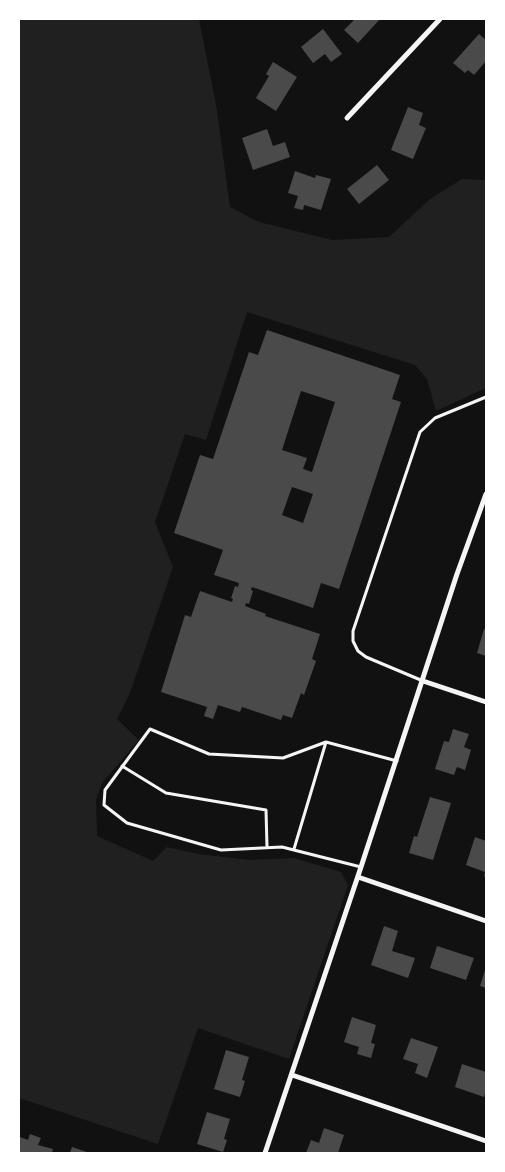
<!DOCTYPE html>
<html>
<head>
<meta charset="utf-8">
<style>
	body { margin:0 }
	#map { position:relative; width:505px; height:1172px; overflow:hidden; background:#111; font-family:Barlow,sans-serif }
	canvas { display:block }
	.frame { position:absolute; inset:0; border:20px solid #fff; pointer-events:none }
</style>
</head>
<body>
<div id="map">
<canvas width="505" height="1172"></canvas>
<div class="frame"></div>
</div>
<script>
const ctx = document.querySelector('canvas').getContext('2d');
ctx.lineJoin = 'round';
function fillPath(path, color) {
  ctx.fillStyle = color;
  ctx.fill(path, 'evenodd');
}
function toPath(rows) {
  const path = new Path2D();
  for (const r of rows) {
    path.moveTo(r[0], r[1]);
    for (let i = 2; i < r.length; i += 2) path.lineTo(r[i], r[i + 1]);
  }
  return path;
}
function strokePath(path, color, width, dash) {
  ctx.strokeStyle = color;
  ctx.lineWidth = width;
  ctx.lineCap = dash ? 'butt' : 'round';
  ctx.setLineDash(dash || []);
  ctx.stroke(path);
}
fillPath(toPath([
	[19,19,199,19,216,104,230,207,259,222,332,240,389,237,430,199,462,179,486,180,486,388,436,411,427,379,415,365,247,312,206,440,185,434,155,522,173,567,130,693,117,719,139,740,102,783,96,800,97,836,153,861,167,847,198,854,250,860,294,858,341,872,348,885,289,1059,198,1028,158,1144,19,1098]
]), '#202020');
fillPath(toPath([
	[355,19,380,19,358,43,344,30],
	[323,29,342,54,331,62,325,54,313,63,301,47],
	[479,34,486,40,486,61,474,75,468,70,465,73,453,63],
	[273,62,297,77,276,111,256,98,269,76,266,74],
	[408,107,423,113,419,125,426,128,413,159,391,150],
	[267,129,273,146,285,142,290,157,253,170,242,138],
	[377,165,389,180,359,204,347,189],
	[295,171,315,178,316,175,331,179,321,210,304,205,303,210,294,208,298,196,288,193],
	[267,330,400,375,392,399,401,402,339,589,321,583,313,608,252,587,251,590,253,591,249,604,246,603,245,606,266,614,265,616,320,634,312,659,316,661,304,695,301,693,292,718,283,715,281,720,242,707,240,712,218,705,213,719,204,716,207,707,161,692,185,615,191,617,200,591,232,602,233,599,231,598,235,586,238,587,239,583,214,575,223,550,174,533,200,455,213,459,249,352,258,355],
	[301,391,335,402,312,472,303,469,307,458,282,450],
	[292,487,313,494,303,523,282,515],
	[484,629,486,630,486,656,477,653],
	[453,729,469,734,464,747,471,750,465,770,457,767,454,775,435,769,444,741,449,742],
	[430,797,451,803,433,860,409,853,414,836,417,837],
	[475,837,486,841,486,877,484,876,485,872,466,865],
	[384,926,398,931,392,951,415,958,408,978,371,965],
	[437,946,474,958,466,980,430,968],
	[486,967,486,988,480,986],
	[352,1017,376,1025,371,1043,375,1044,371,1058,357,1054,359,1047,344,1042],
	[411,1038,438,1047,427,1078,415,1073,418,1064,403,1059],
	[226,1050,249,1057,242,1080,245,1081,240,1097,214,1089],
	[462,1064,486,1072,486,1090,484,1097,455,1087],
	[207,1112,230,1119,224,1139,227,1140,223,1152,197,1144],
	[324,1128,344,1135,338,1153,306,1153,311,1140,319,1143],
	[30,1134,41,1138,38,1145,53,1149,52,1153,19,1153,20,1137,28,1140],
	[72,1147,90,1153,70,1153]
]), '#4a4a4a');
strokePath(toPath([
	[423,681,366,657,358,651,353,641,353,631,420,432,435,418,486,397],
	[122,766,166,793,266,810,267,847],
	[294,849,326,742],
	[361,867,282,847,221,850,127,823,104,805,105,790,150,729,209,754,283,758,326,742,397,761]
]), '#f5f5f5', 3);
strokePath(toPath([
	[347,118,440,19],
	[423,681,486,702],
	[358,877,486,921],
	[292,1075,486,1141],
	[265,1153,361,867,457,574,486,494]
]), '#f5f5f5', 5);
</script>
</body>
</html>
